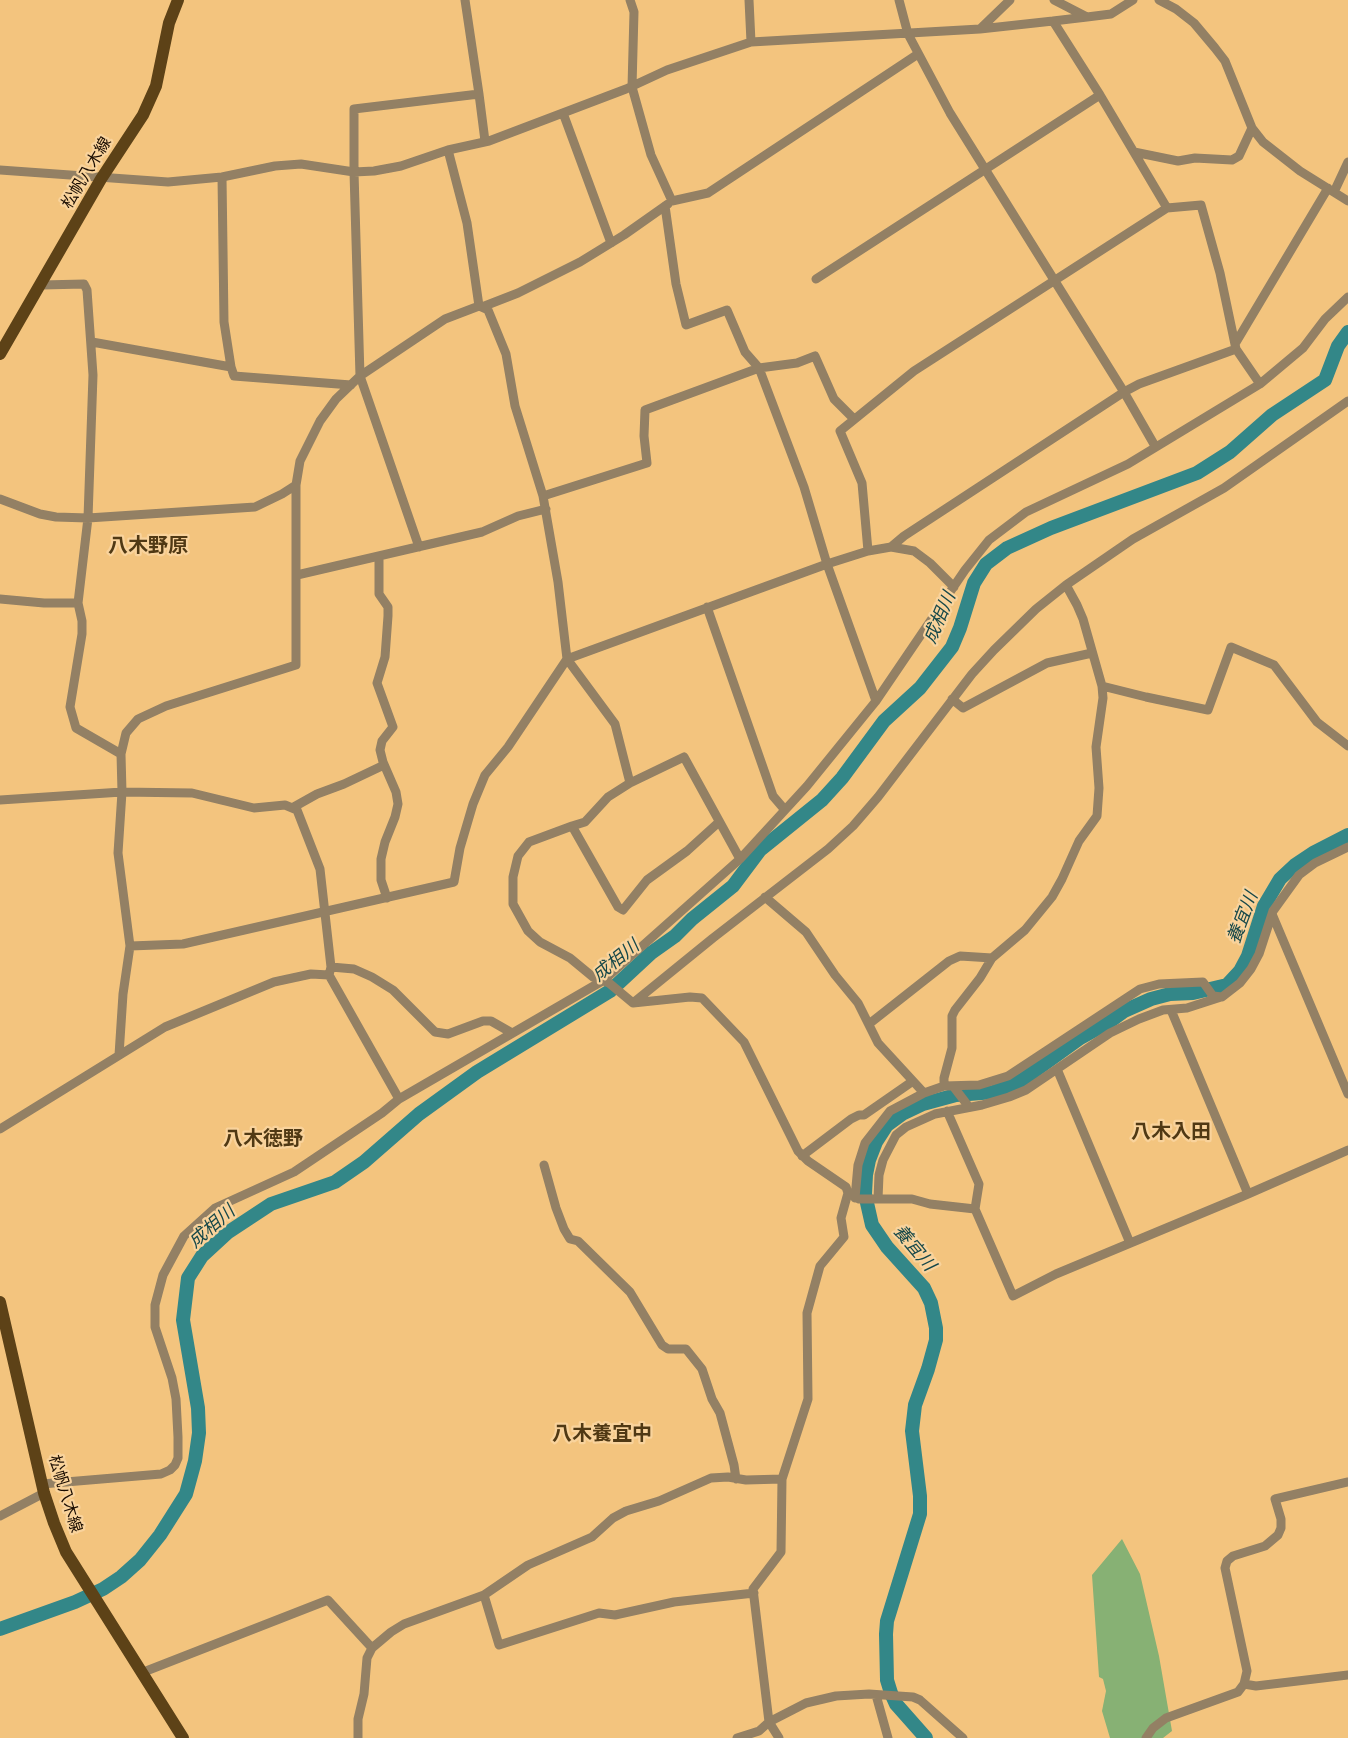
<!DOCTYPE html>
<html>
<head>
<meta charset="utf-8">
<style>
	body { margin:0 }
	canvas { display:block; background:#f3c47e }
</style>
</head>
<body>
<canvas width="1348" height="1738"></canvas>
<script>
const ctx = document.querySelector('canvas').getContext('2d');
ctx.lineJoin = 'round';
function fillPath(path, color) {
  ctx.fillStyle = color;
  ctx.fill(path, 'evenodd');
}
function toPath(rows) {
  const path = new Path2D();
  for (const r of rows) {
    path.moveTo(r[0], r[1]);
    for (let i = 2; i < r.length; i += 2) path.lineTo(r[i], r[i + 1]);
  }
  return path;
}
function strokePath(path, color, width, dash) {
  ctx.strokeStyle = color;
  ctx.lineWidth = width;
  ctx.lineCap = dash ? 'butt' : 'round';
  ctx.setLineDash(dash || []);
  ctx.stroke(path);
}
function drawText(font, color, halo, rows, align = 'center') {
  ctx.font = font + ' "PT Sans","Noto Sans JP",sans-serif';
  ctx.lineWidth = 4.5;
  ctx.setLineDash([]);
  ctx.textBaseline = 'middle';
  ctx.strokeStyle = halo;
  ctx.fillStyle = color;
  for (const [text, x, y, turn = 0] of rows) {
    ctx.save();
    ctx.translate(x, y);
    ctx.rotate((+turn || 0) * Math.PI / 180);
    ctx.textAlign = isNaN(turn) ? turn : align;
    if (halo) ctx.strokeText(text, 0, 0);
    ctx.fillText(text, 0, 0);
    ctx.restore();
  }
}
fillPath(toPath([
	[1122,1539,1140,1574,1159,1656,1172,1731,1163,1738,1110,1738,1102,1711,1106,1691,1103,1679,1099,1677,1092,1575]
]), '#87b174');
strokePath(toPath([
	[0,1629,75,1602,103,1589,121,1577,140,1560,160,1535,186,1494,195,1461,199,1433,198,1408,183,1320,188,1278,202,1256,227,1233,271,1204,335,1182,364,1162,419,1114,477,1072,610,991,651,953,675,936,692,919,733,886,760,850,822,800,842,778,884,721,920,688,952,647,960,628,974,583,986,564,1007,548,1051,528,1197,473,1230,452,1272,415,1325,380,1338,346,1348,332],
	[926,1738,896,1704,891,1693,887,1680,886,1634,887,1621,920,1514,920,1496,912,1431,915,1405,928,1369,936,1340,936,1328,931,1303,924,1288,887,1247,872,1225,865,1194,866,1175,869,1160,876,1142,887,1125,902,1114,923,1104,956,1095,994,1092,1022,1080,1080,1038,1109,1022,1124,1011,1151,999,1170,994,1193,993,1227,985,1240,971,1248,956,1264,906,1280,879,1295,865,1313,853,1348,835]
]), '#338788', 14);
strokePath(toPath([
	[465,0,479,94],
	[630,0,634,12,632,87,651,155,672,201,708,193,918,54],
	[749,0,751,42],
	[899,0,908,34,950,113,1124,392,1155,446],
	[1054,0,1087,17,1111,14,1133,0],
	[1159,0,1176,9,1194,23,1215,48,1225,61,1252,128,1263,142,1300,171,1348,201],
	[1053,21,1087,17],
	[980,29,1010,0],
	[563,113,611,243],
	[448,150,467,223,479,306],
	[1134,152,1178,161,1195,158,1232,160,1239,156,1252,128],
	[0,170,168,182,222,177,275,166,301,164,354,172,374,171,401,166,448,150,489,141,626,89,667,70,751,42,980,29,1053,21,1100,95,1167,208,914,371,840,431,862,483,868,551],
	[222,177,224,322,231,367],
	[1334,192,1348,162],
	[665,206,676,284,686,325,727,310,745,352,759,368,797,363,815,356,834,399,854,419],
	[1167,208,1201,205,1220,273,1236,349,1260,384],
	[816,279,1100,95],
	[42,285,84,284,87,290,93,375,88,518,78,603,82,621,82,634,70,707,76,728,121,754],
	[482,307,518,293,580,262,624,235,668,204],
	[92,342,231,367,234,376,351,385],
	[1235,344,1328,188],
	[0,499,40,514,56,517,88,518,255,507,282,494,296,485,300,461,320,421,336,399,360,376,445,319,479,306,488,310,506,354,515,406,543,496,558,582,567,659,615,724,630,783,684,757,740,859],
	[419,547,360,376,354,172,354,109,479,94,485,141],
	[891,547,914,551,930,563,954,587],
	[379,557,379,594,388,607,388,616,385,657,377,683,393,727,382,741,380,750,383,762,396,792,398,804,395,817,385,842,381,859,381,880,387,898],
	[297,575,482,532,518,516,546,509],
	[0,599,44,603,78,603],
	[707,607,773,796,785,810],
	[1102,686,1146,697,1208,710,1231,647,1274,665,1317,722,1348,746],
	[952,699,963,708,1047,663,1092,653],
	[876,701,827,564,868,551,891,547,904,536,1124,392,1139,384,1236,349],
	[630,783,608,797,585,822,572,826,618,907,623,910,647,880,687,851,719,822],
	[0,800,122,792,192,793,254,808,285,805,297,810,320,869,331,967,329,975,399,1099,604,980,740,859,807,786,876,701,965,570,989,540,1026,512,1128,464,1260,384,1303,348,1325,319,1348,297],
	[292,808,317,794,344,784,384,765],
	[572,826,529,842,518,856,513,877,513,904,528,931,540,942,570,958,593,977,609,983,633,1003,690,997,702,998,744,1042,798,1151,808,1161,846,1187,848,1193,859,1199,912,1199,930,1204,975,1209,979,1184,947,1111],
	[765,897,806,932,835,975,858,1003,878,1043,924,1093],
	[1272,914,1348,1094],
	[130,946,183,944,454,882,460,848,473,804,485,775,508,747,567,659,827,564,804,487,759,368,645,410,644,436,647,463,543,496],
	[331,967,354,969,372,977,393,990,435,1032,448,1034,483,1021,491,1021,512,1033],
	[633,1003,713,938,828,849,853,826,878,797,972,674,994,650,1036,609,1066,585,1133,539,1224,488,1348,401],
	[1171,1010,1248,1194],
	[869,1024,949,961,960,956,992,958],
	[119,1055,123,994,130,946,118,853,122,792,121,754,126,733,138,719,166,706,296,665,296,485],
	[1057,1069,1130,1243],
	[944,1086,944,1078,952,1048,952,1016,955,1010,980,978,992,958,1025,930,1052,897,1062,879,1079,841,1097,816,1099,788,1096,747,1103,698,1102,686,1083,619,1077,605,1066,585],
	[953,1086,969,1107],
	[0,1129,165,1027,274,982,311,974,329,975],
	[802,1156,851,1119,859,1115,864,1115,913,1081],
	[544,1165,556,1208,564,1229,570,1239,578,1241,630,1292,662,1345,668,1349,686,1349,702,1369,712,1399,720,1413,734,1465,736,1479],
	[855,1198,858,1165,865,1143,890,1111,924,1093,944,1086,979,1085,1008,1076,1140,989,1159,984,1203,982,1213,996,1222,997,1240,983,1251,969,1259,954,1273,911,1299,875,1315,863,1348,847],
	[878,1199,879,1175,883,1160,896,1135,906,1127,935,1114,982,1105,1009,1097,1026,1090,1110,1033,1139,1019,1163,1010,1187,1008,1221,997],
	[975,1209,1013,1296,1056,1274,1248,1194,1348,1150],
	[42,1484,161,1474,170,1470,175,1465,178,1458,178,1437,176,1399,172,1378,155,1327,155,1305,163,1275,184,1236,215,1208,294,1172,382,1113,399,1099],
	[0,1516,44,1493],
	[484,1595,499,1645,599,1613,615,1615,674,1602,754,1593],
	[141,1673,328,1600,372,1648],
	[1244,1684,1256,1686,1348,1675],
	[876,1695,888,1738],
	[358,1738,358,1719,364,1694,367,1658,372,1648,391,1632,404,1624,484,1595,528,1565,592,1537,613,1518,626,1511,659,1501,711,1478,728,1477,746,1480,782,1479],
	[737,1738,759,1731,769,1722,806,1703,836,1696,869,1694,913,1697,920,1700,963,1738],
	[779,1738,769,1722,753,1589,781,1552,782,1479,808,1399,807,1313,820,1266,844,1237,841,1218,848,1193],
	[1146,1738,1153,1728,1166,1718,1238,1692,1244,1684,1247,1671,1225,1568,1227,1561,1233,1556,1265,1546,1278,1535,1281,1528,1281,1519,1275,1499,1348,1482]
]), '#938064', 9);
strokePath(toPath([
	[0,354,101,179,143,115,156,86,169,23,178,0],
	[0,1302,44,1493,54,1523,66,1552,183,1738]
]), '#5d4217', 12);
drawText('16px', '#190c00', '#f9d39c', [
	["松帆八木線",87,173,-59],
	["松帆八木線",65,1494,73]
]);
drawText('italic 18px', '#174849', '#f9d39c', [
	["成相川",940,618,-67],
	["養宜川",1243,918,-69],
	["成相川",616,961,-39],
	["成相川",212,1227,-41],
	["養宜川",914,1248,50]
]);
drawText('bold 20px', '#503914', '#f9d39c', [
	["八木野原",148,546],
	["八木入田",1171,1132],
	["八木徳野",263,1139],
	["八木養宜中",602,1434]
]);
</script>
</body>
</html>
